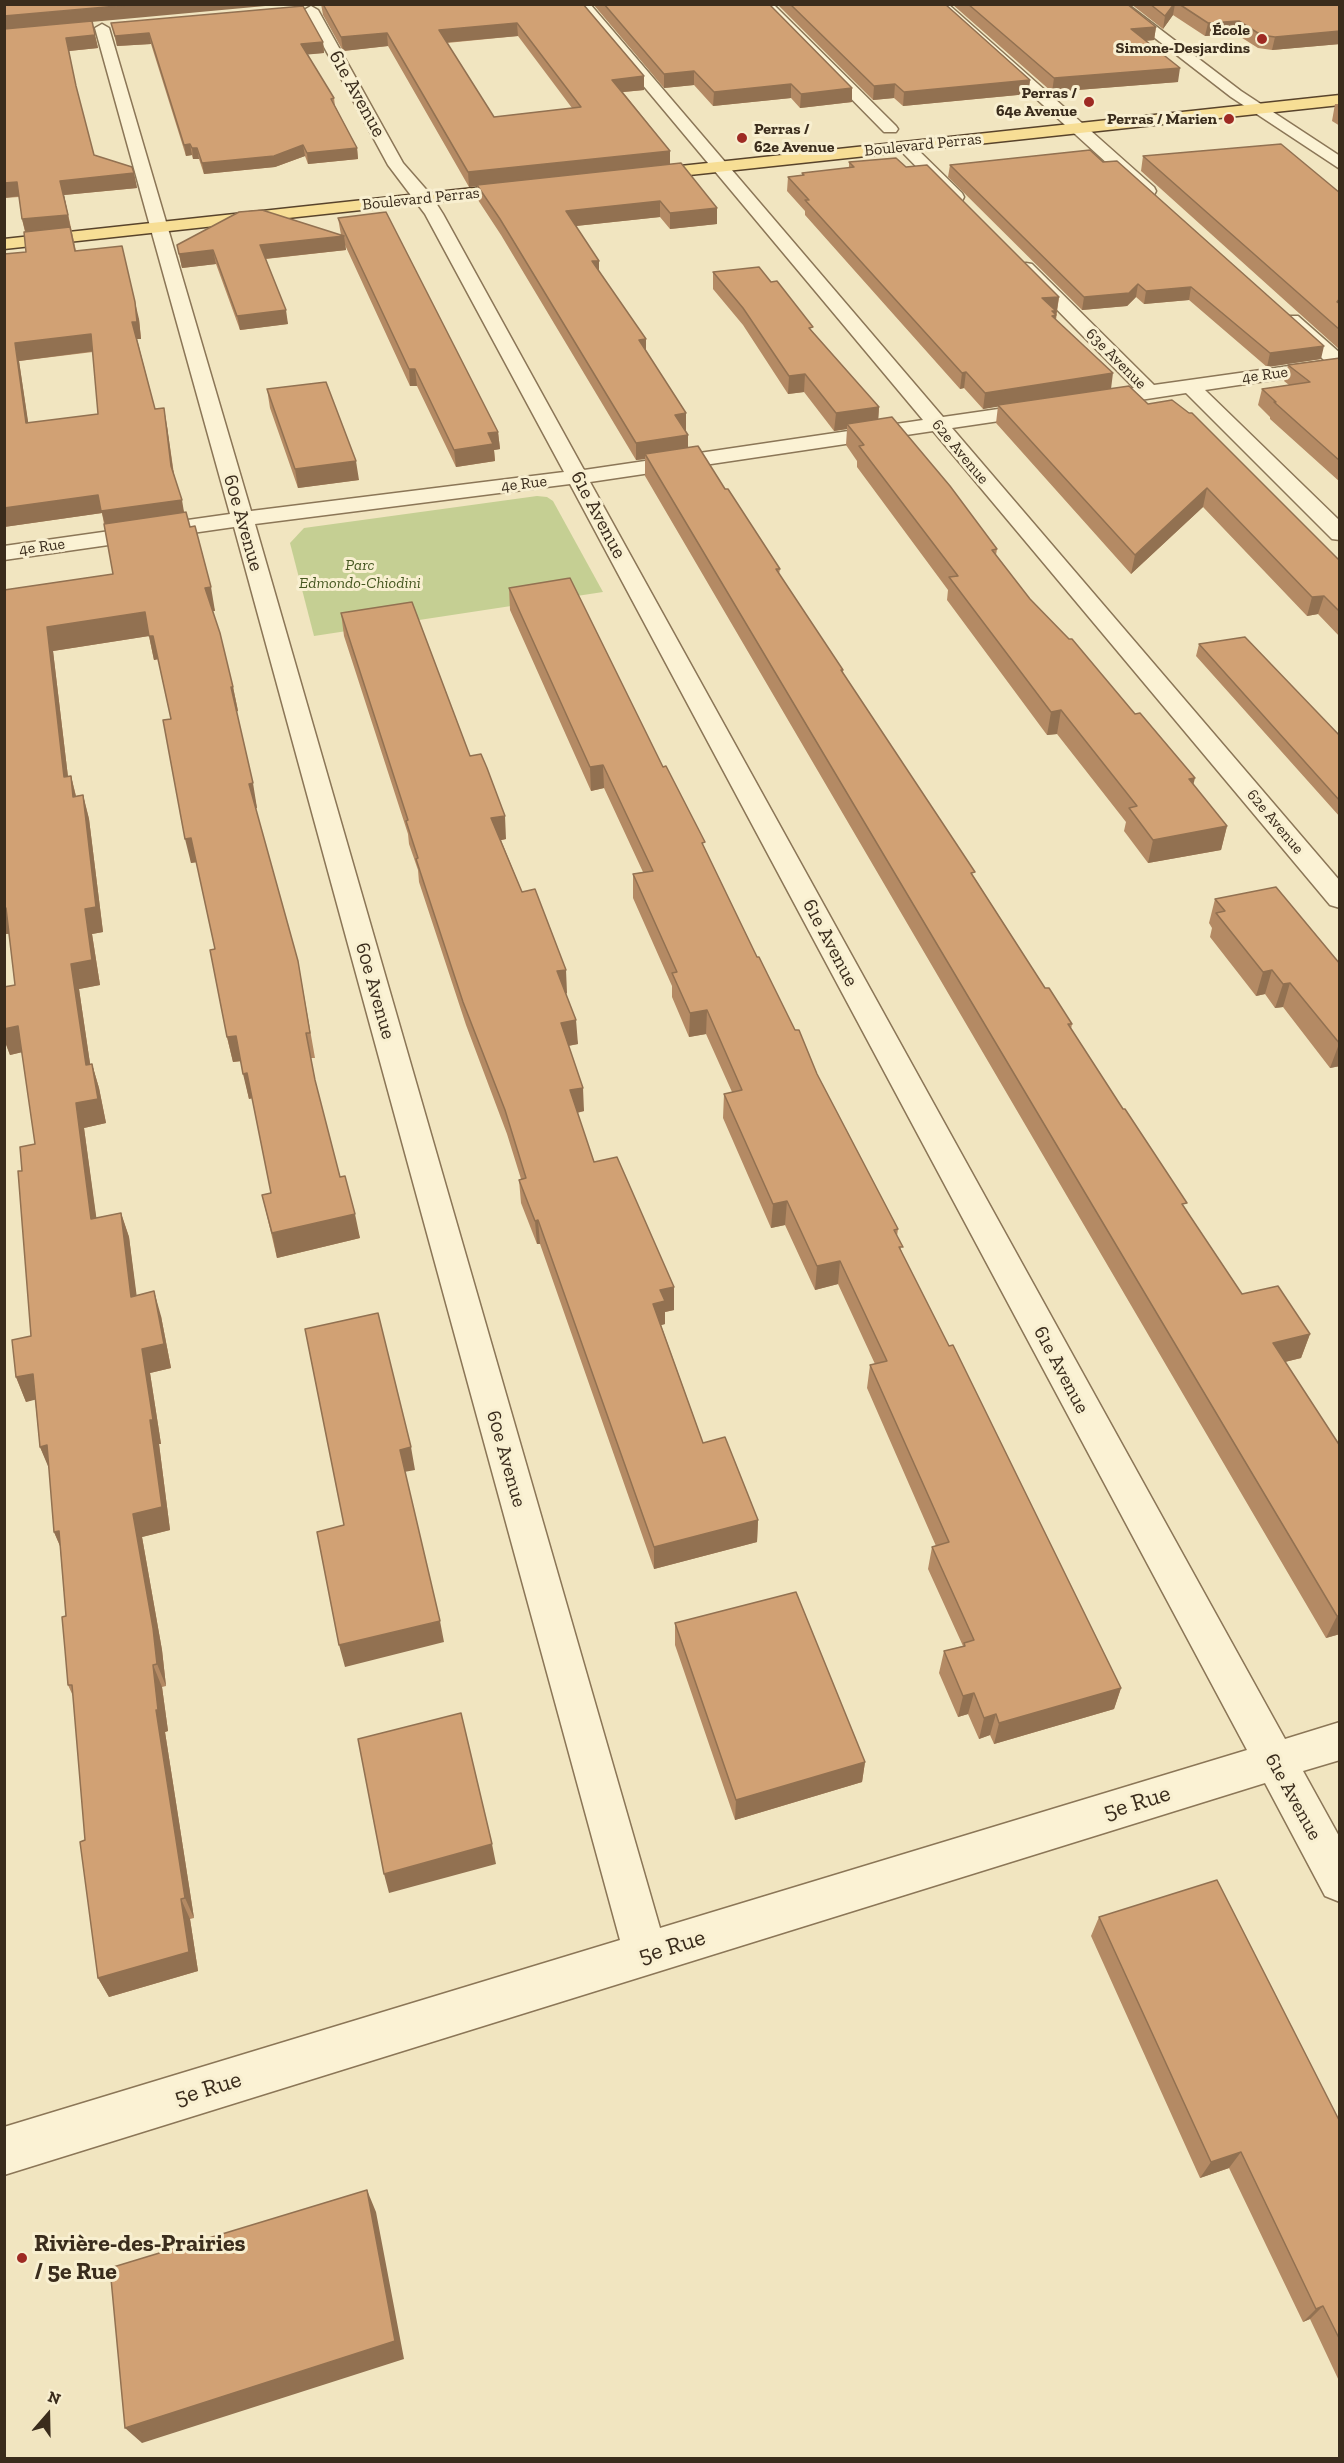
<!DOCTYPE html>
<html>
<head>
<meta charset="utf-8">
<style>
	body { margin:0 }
	#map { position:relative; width:1344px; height:2463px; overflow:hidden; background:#f1e5c0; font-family:"Zilla Slab",serif }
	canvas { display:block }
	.frame { position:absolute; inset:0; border:6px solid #3a2c1c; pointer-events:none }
	.north { position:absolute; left:18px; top:2385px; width:60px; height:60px; -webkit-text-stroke:4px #f8efd0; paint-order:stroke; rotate:20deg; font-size:16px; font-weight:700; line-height:24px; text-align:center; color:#3a2c1c }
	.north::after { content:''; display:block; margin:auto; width:21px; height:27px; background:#3a2c1c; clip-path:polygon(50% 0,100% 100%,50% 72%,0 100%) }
</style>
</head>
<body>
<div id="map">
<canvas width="1344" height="2463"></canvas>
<div class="frame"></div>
<div class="north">N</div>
</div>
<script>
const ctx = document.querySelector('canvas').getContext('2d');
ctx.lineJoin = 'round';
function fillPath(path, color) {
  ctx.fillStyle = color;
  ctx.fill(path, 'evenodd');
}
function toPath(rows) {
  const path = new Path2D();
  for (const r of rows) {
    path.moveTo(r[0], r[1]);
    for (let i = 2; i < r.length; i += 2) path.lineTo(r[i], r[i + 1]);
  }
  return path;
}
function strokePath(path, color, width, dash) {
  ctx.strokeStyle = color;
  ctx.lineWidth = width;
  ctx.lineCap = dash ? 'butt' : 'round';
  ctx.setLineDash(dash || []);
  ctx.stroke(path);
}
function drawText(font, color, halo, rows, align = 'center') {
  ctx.font = font + ' "Zilla Slab",serif';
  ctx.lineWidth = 6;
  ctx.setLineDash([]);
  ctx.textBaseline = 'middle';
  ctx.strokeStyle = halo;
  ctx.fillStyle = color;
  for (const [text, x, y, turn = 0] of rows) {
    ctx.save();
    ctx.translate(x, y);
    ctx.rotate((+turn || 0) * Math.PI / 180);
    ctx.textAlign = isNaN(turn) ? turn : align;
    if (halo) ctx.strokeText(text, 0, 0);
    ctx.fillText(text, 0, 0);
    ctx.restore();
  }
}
fillPath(toPath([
	[537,496,547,497,553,501,603,592,314,636,290,543,304,528]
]), '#c5cf93');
const minor = toPath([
	[575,4,590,4,943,417,1040,403,1047,405,1050,409,1047,413,1040,415,952,428,1340,881,1340,908,1330,905,933,431,590,482,1285,1739,1340,1722,1340,1760,1303,1771,1340,1838,1340,1902,1325,1896,1265,1783,4,2175,4,2127,620,1940,234,527,4,560,4,546,230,514,95,28,102,24,109,28,251,511,564,472,425,214,388,165,304,10,311,6,318,10,403,163,431,195,443,214,584,470,923,420,575,4],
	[570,484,1247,1750,660,1928,255,524,570,484],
	[758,4,773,4,896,126,898,129,896,132,884,132,758,4],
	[932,4,948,4,1154,187,1156,191,1154,195,1142,195,932,4],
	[1111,4,1127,4,1241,91,1340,156,1340,169,1231,97,1111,4],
	[906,142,912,144,962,193,964,197,962,201,950,201,900,150,898,147,906,142],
	[1026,263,1032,264,1154,385,1325,361,1282,320,1284,316,1298,316,1340,353,1340,370,1205,390,1340,521,1340,540,1332,539,1186,393,1094,407,1087,405,1084,401,1087,397,1134,388,1020,272,1017,268,1020,264,1026,263]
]);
const major = toPath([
	[1340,95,1340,105,643,180,635,175,643,170,1340,95],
	[520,183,526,184,528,188,526,192,4,249,4,239,520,183]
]);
strokePath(minor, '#8b7657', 3);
strokePath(major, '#58432b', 3);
fillPath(minor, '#fbf2d4');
fillPath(major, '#f7de95');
fillPath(toPath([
	[4,4,92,22,98,48,69,51,76,88,94,155,134,173,137,188,64,195,76,251,139,319,141,339,137,339,155,409,167,426,174,474,184,513,215,611,213,611,233,687,238,711,236,711,257,808,255,808,298,961,315,1058,311,1058,315,1080,340,1177,360,1238,277,1258,262,1195,271,1193,252,1098,249,1099,241,1061,233,1062,227,1037,215,949,197,862,191,863,171,719,158,659,154,660,149,636,53,651,68,777,71,776,76,796,83,795,89,819,103,932,92,934,100,985,79,989,90,1064,92,1064,99,1088,106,1123,84,1128,96,1218,121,1213,129,1237,136,1295,161,1316,171,1368,150,1373,161,1444,159,1444,170,1530,142,1537,162,1650,166,1686,162,1687,168,1731,165,1732,194,1918,190,1919,198,1971,109,1997,98,1978,73,1696,68,1685,66,1616,60,1546,54,1532,49,1467,40,1447,35,1399,26,1402,16,1377,31,1336,22,1171,35,1144,22,1052,10,1055,4,1039,4,987,15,985,9,934,6,934,4,590,113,574,102,513,4,527,26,252,25,232,22,219,19,197,4,198],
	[93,352,98,414,28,423,19,361],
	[321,4,583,4,644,76,644,90,623,92,670,151,670,164,717,208,717,224,670,229,660,217,576,226,599,272,646,351,686,413,685,431,688,435,688,448,725,489,780,569,779,574,843,670,843,673,1045,988,1072,1024,1071,1029,1185,1209,1242,1294,1310,1334,1301,1358,1285,1362,1340,1446,1340,1634,1326,1638,645,476,645,459,636,460,501,235,478,200,477,186,469,187,388,46,343,51,323,15],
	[518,36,572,108,494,117,447,43],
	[593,4,769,4,852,88,852,102,800,108,791,98,713,106,694,85,664,88],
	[777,4,945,4,1030,80,1028,94,903,106,894,98,873,100],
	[952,4,1127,4,1156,27,1154,40,1146,41,1178,82,1052,92],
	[1131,4,1340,4,1340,44,1272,50,1258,48,1236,34,1205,36,1173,15,1163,29],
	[111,23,323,42,324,53,307,54,334,98,335,106,357,148,358,159,308,164,305,156,275,167,204,174,199,159,193,159,192,155,186,156,151,44,117,46],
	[1335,104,1340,104,1340,126,1332,121],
	[1090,150,1321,359,1267,367,1189,300,1144,304,1136,297,1127,306,1082,310,948,177,950,165],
	[1143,156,1340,193,1340,350,1141,171],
	[849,162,906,167,1059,297,1056,320,1111,389,1148,404,1340,561,1340,637,1318,614,1307,616,1203,507,1131,574,996,423,998,406,983,409,964,388,960,389,805,215,805,211,787,191,788,177,802,175,802,173,849,168],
	[338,218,498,432,500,449,494,450,495,461,456,467,417,386,410,386,345,245,346,250,266,259,288,324,240,330,216,264,182,268,177,245,341,235],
	[713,272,813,332,879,407,878,419,997,549,996,555,1030,599,1193,785,1227,826,1221,850,1148,863,1124,831,1126,822,1057,734,1047,735,947,600,948,590,857,467,857,461,846,445,847,429,834,431,804,392,788,394,743,325,713,289],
	[1340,358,1340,482,1270,419,1270,417,1258,405,1262,389,1289,385,1284,381,1288,365],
	[267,389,359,480,298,488,270,408],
	[509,588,663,767,705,849,757,957,817,1074,898,1229,897,1236,902,1253,1121,1688,1114,1709,994,1744,990,1735,979,1739,968,1714,958,1717,939,1673,944,1651,963,1646,928,1569,932,1547,936,1546,867,1388,870,1365,875,1364,838,1284,815,1290,785,1225,771,1228,723,1118,724,1094,732,1092,706,1034,689,1037,672,997,672,986,633,898,633,874,643,872,604,788,591,791,510,610],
	[341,613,470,756,506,839,501,840,522,892,567,993,566,994,578,1044,568,1046,584,1111,577,1113,594,1162,674,1287,674,1310,665,1312,665,1324,661,1325,703,1443,758,1520,757,1542,654,1569,540,1244,537,1244,521,1203,519,1180,521,1179,507,1134,466,1025,419,882,418,870,409,844,408,834,344,636],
	[1199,644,1340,736,1340,817,1196,656],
	[1215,899,1340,964,1340,1066,1330,1068,1283,1007,1275,1008,1265,994,1256,996,1210,937,1212,928,1209,923],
	[675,1623,865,1762,862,1782,735,1820,675,1645],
	[1099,1917,1340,2122,1340,2383,1310,2319,1303,2322,1229,2168,1200,2178,1091,1936]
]), '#b48a64');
fillPath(toPath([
	[140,4,287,4,4,30,4,16],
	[1174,4,1175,4,1173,15,1163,29,1165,16],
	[1239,21,1236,34,1205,36,1208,23],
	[517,23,518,36,440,43,439,30],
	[1156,27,1154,40,1129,42,1131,29],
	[1340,31,1340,44,1272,50,1275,37],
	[149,33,151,44,117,46,115,36],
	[387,33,388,46,343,51,341,37],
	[95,35,98,48,69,51,66,38],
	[323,42,324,53,303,55,301,44],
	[1180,68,1178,82,1052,92,1054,78],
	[694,71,694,85,664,88,664,74],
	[644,76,644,90,613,93,612,80],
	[1030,80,1028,94,903,106,904,92],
	[791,84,791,98,713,106,714,92],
	[895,84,894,98,873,100,874,86],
	[852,88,852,102,800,108,801,94],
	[190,144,192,155,186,156,184,145],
	[303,145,305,156,275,167,204,174,202,163],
	[192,148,197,148,199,159,193,159],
	[357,148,358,159,308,164,307,153],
	[670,151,670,165,469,187,468,172],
	[134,173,137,188,64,195,71,230,26,234,22,219,60,181],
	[17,182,20,196,4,198,4,183],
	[660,201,660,217,566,227,566,211],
	[717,208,717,224,670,229,670,213],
	[344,236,346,250,263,259,260,245],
	[213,250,216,264,182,268,179,254],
	[592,261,599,261,599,277],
	[1138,284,1136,297,1127,306,1082,310,1084,297],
	[1191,287,1189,300,1144,304,1146,291],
	[1059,297,1056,315,1054,331,1042,298],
	[135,302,139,319,141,339,136,339,132,322],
	[286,310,288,324,240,330,237,316],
	[91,334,95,351,19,361,31,441,26,423,15,343],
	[646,339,646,355,639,340],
	[1324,346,1321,359,1267,367,1270,353],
	[409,369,415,369,417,386,410,386],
	[966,372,964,388,960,389,962,373],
	[1113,373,1111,389,983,409,985,393],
	[805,374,804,392,788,394,789,376],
	[879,407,878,424,847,424,847,429,834,431,836,413],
	[164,408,167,426,175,484,171,466],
	[686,413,686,431,675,432,675,415],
	[498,432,500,449,494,450,495,461,456,467,454,450,488,433],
	[688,435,688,452,645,454,645,459,636,460,636,443],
	[356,461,359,480,298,488,295,469],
	[1207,488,1203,507,1131,574,1135,555],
	[98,495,182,500,185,518,106,529,102,513,4,527,4,508],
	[211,587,215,611,210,611,205,588],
	[1324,596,1318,614,1307,616,1312,597],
	[145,612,153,636,159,659,154,660,149,636,53,651,71,802,64,777,47,627],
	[231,687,233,687,238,711,236,712],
	[1061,710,1057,734,1047,735,1051,712],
	[603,765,604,788,591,791,590,767],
	[71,776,77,801,73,797],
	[1195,778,1189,802,1189,779],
	[253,783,257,808,254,809,249,784],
	[83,795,89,819,103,932,92,934,100,985,79,989,94,1090,86,1065,71,964],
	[505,816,506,839,493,842,491,818],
	[1227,826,1221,850,1148,863,1153,840],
	[191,838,197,862,191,863,185,839],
	[4,908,6,908,14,933,6,934,4,930],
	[566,970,567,993,559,995,557,971],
	[1272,970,1265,994,1256,996,1263,972],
	[1290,983,1283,1007,1275,1008,1283,984],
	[707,1010,706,1034,689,1037,690,1013],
	[576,1020,578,1044,562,1047,561,1023],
	[18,1026,27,1051,10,1055,4,1039,4,1029],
	[236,1036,242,1061,233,1062,227,1037],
	[1339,1044,1340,1044,1340,1066,1330,1068],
	[92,1064,99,1088,106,1123,84,1128,100,1244,91,1219,76,1103],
	[247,1073,253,1098,249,1099,243,1074],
	[583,1088,584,1111,571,1114,570,1090],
	[787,1201,785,1225,771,1228,773,1204],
	[121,1213,129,1237,140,1321,131,1297],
	[355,1214,360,1238,277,1258,272,1233],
	[538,1220,540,1244,537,1244,535,1221],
	[840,1261,838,1284,815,1290,817,1266],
	[674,1287,674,1310,665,1312,665,1324,654,1327,653,1304,660,1290],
	[154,1291,161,1316,171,1368,150,1373,161,1444,159,1444,170,1530,142,1537,162,1650,166,1686,157,1664,133,1514,142,1349],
	[1310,1334,1301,1358,1264,1367,1273,1343],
	[33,1374,42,1398,26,1402,16,1377],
	[47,1445,50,1471,40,1447],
	[411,1447,415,1470,404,1472,400,1450],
	[758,1520,757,1542,654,1569,654,1547],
	[59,1531,64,1555,54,1532],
	[1337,1616,1340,1616,1340,1634,1326,1638],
	[440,1621,444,1642,345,1667,339,1645],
	[153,1665,162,1687,168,1731,165,1732,194,1918,185,1898,156,1710],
	[1121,1688,1114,1709,994,1744,999,1723],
	[974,1693,968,1714,958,1717,963,1696],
	[996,1714,990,1735,979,1739,984,1718],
	[865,1762,862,1782,735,1820,736,1800],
	[492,1844,496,1864,389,1893,384,1874],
	[181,1899,190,1919,198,1971,109,1997,98,1978],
	[1241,2152,1229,2168,1200,2178,1211,2162],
	[367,2190,376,2212,404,2359,142,2443,125,2428],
	[1323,2306,1310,2319,1303,2322,1316,2309]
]), '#927151');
const building = toPath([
	[4,4,140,4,4,16,4,4],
	[323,4,583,4,644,76,612,80,670,151,468,172,387,33,341,37,323,4],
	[517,23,581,107,494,117,439,30,517,23],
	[604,4,769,4,852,88,801,94,791,84,714,92,694,71,664,74,604,4],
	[790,4,945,4,1030,80,904,92,895,84,874,86,790,4],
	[968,4,1127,4,1156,27,1131,29,1180,68,1054,78,968,4],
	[1150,4,1174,4,1165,16,1150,4],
	[1179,4,1340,4,1340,31,1275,37,1261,35,1239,21,1208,23,1179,4],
	[303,6,323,42,301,44,334,98,331,99,357,148,307,153,303,145,274,156,202,163,197,148,192,148,190,144,184,145,149,33,115,36,111,23,303,6],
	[92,21,95,35,66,38,76,86,94,155,132,167,134,173,60,181,68,215,22,219,17,182,4,183,4,29,92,21],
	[1281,144,1340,193,1340,298,1337,302,1340,304,1340,330,1143,156,1281,144],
	[1090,150,1103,162,1117,161,1324,346,1270,353,1191,287,1146,291,1138,284,1129,293,1084,297,950,165,1090,150],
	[896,158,906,167,927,165,1059,297,1042,298,1056,311,1052,311,1056,315,1052,316,1113,373,985,393,966,372,962,373,805,200,809,200,788,177,804,175,802,173,854,167,849,162,896,158],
	[681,163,717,208,670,213,660,201,566,211,599,261,592,261,646,339,639,340,686,413,675,415,688,435,636,443,500,219,477,185,681,163],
	[262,210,344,236,260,245,286,310,237,316,213,250,179,254,177,245,239,212,262,210],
	[386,212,498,432,488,433,493,444,454,450,415,369,409,369,338,218,386,212],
	[70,227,75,251,122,246,135,302,137,322,132,322,155,409,164,408,171,466,182,500,101,511,98,495,4,508,4,254,26,252,24,232,70,227],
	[91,334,98,414,26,423,15,343,91,334],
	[759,267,771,282,777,281,813,327,809,328,879,407,836,413,805,374,789,376,743,308,713,272,759,267],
	[1340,358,1340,461,1274,402,1276,402,1262,389,1310,382,1288,365,1340,358],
	[326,382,356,461,295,469,267,389,326,382],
	[1129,386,1148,404,1172,400,1189,413,1192,413,1340,561,1340,612,1324,596,1312,597,1207,488,1135,555,998,405,1129,386],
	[892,417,950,486,997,549,992,550,1030,599,1069,639,1072,639,1135,714,1140,713,1195,778,1189,779,1227,826,1153,840,1129,808,1137,806,1061,710,1051,712,949,577,958,576,859,446,864,445,847,424,892,417],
	[698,446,725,489,728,489,780,569,776,569,843,670,841,670,975,872,971,873,1045,988,1049,988,1072,1024,1068,1024,1123,1109,1125,1109,1187,1203,1182,1204,1242,1294,1278,1286,1310,1334,1273,1343,1340,1446,1340,1616,1337,1616,645,454,698,446],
	[186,512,190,527,195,526,211,587,205,588,220,633,233,687,231,687,253,783,249,784,298,961,310,1033,306,1033,315,1080,340,1177,345,1176,355,1214,272,1233,262,1195,271,1193,247,1073,243,1074,236,1036,227,1037,210,950,215,949,191,838,185,839,163,720,171,719,153,636,149,636,145,612,47,627,64,777,71,776,73,797,83,795,96,907,85,909,92,960,71,964,86,1065,92,1064,98,1099,76,1103,91,1219,121,1213,131,1297,154,1291,164,1344,142,1349,153,1420,150,1420,162,1507,133,1514,153,1628,157,1664,153,1665,158,1710,156,1710,185,1898,181,1899,189,1952,98,1978,80,1842,85,1840,72,1685,68,1685,65,1650,62,1617,66,1616,59,1531,54,1532,47,1445,40,1447,33,1374,16,1377,12,1340,31,1336,18,1171,22,1171,20,1147,35,1144,18,1026,4,1029,4,987,15,985,6,908,4,908,4,590,113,574,104,524,186,512],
	[570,578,663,767,666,766,705,842,702,843,757,957,759,957,795,1030,799,1030,817,1074,898,1229,894,1230,903,1247,899,1247,949,1346,953,1345,1121,1688,999,1723,996,1714,984,1718,974,1693,963,1696,944,1651,965,1646,964,1643,974,1640,932,1547,949,1542,870,1365,887,1361,840,1261,817,1266,787,1201,773,1204,724,1094,742,1090,707,1010,690,1013,672,973,677,972,633,874,653,871,603,765,590,767,509,588,570,578],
	[412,602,470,756,481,754,487,768,505,816,491,818,522,892,535,889,566,970,557,971,576,1020,561,1023,583,1088,570,1090,594,1162,617,1157,674,1287,660,1290,665,1301,653,1304,703,1443,725,1437,758,1520,654,1547,538,1220,535,1221,519,1180,526,1178,505,1110,463,1002,416,859,418,858,406,821,408,820,341,613,412,602],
	[1245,637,1340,736,1340,801,1199,644,1245,637],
	[1276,887,1340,964,1340,1044,1290,983,1283,984,1272,970,1263,972,1216,913,1225,911,1215,899,1276,887],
	[378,1313,411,1447,400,1450,440,1621,339,1645,317,1532,344,1525,305,1329,378,1313],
	[796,1592,865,1762,736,1800,675,1623,796,1592],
	[461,1713,492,1844,384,1874,358,1739,461,1713],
	[1217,1880,1340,2122,1340,2340,1323,2306,1316,2309,1241,2152,1211,2162,1099,1917,1217,1880],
	[367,2190,395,2341,125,2428,110,2268,367,2190]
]);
fillPath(building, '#d1a174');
strokePath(building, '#927151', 1.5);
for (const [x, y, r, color] of [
	[1262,39,6,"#9e2a23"],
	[1089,102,6,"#9e2a23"],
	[1229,119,6,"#9e2a23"],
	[742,138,6,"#9e2a23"],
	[22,2258,6,"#9e2a23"]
]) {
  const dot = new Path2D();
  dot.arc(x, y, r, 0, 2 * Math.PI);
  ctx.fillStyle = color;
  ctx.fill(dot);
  strokePath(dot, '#f8efd0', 2);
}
drawText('bold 16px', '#3a2c1c', '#f8efd0', [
	["École",1250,30],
	["Simone-Desjardins",1250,48],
	["Perras /",1077,93],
	["64e Avenue",1077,111],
	["Perras / Marien",1217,119],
	["Perras /",754,129,"left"],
	["62e Avenue",754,147,"left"]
], 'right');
drawText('16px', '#3a2c1c', '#f8efd0', [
	["Boulevard Perras",923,145,-6],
	["Boulevard Perras",421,199,-6],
	["63e Avenue",1116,359,45],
	["4e Rue",1265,375,-8],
	["62e Avenue",960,452,50],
	["4e Rue",524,484,-7],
	["4e Rue",42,547,-8],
	["62e Avenue",1275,822,50]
]);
drawText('italic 16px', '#465721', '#f8efd0', [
	["Parc",360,565],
	["Edmondo-Chiodini",360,583]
]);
drawText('20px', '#3a2c1c', '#f8efd0', [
	["61e Avenue",357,94,61],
	["61e Avenue",598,515,62],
	["60e Avenue",243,523,74],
	["61e Avenue",830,943,62],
	["60e Avenue",375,991,74],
	["61e Avenue",1061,1370,62],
	["60e Avenue",506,1459,74],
	["61e Avenue",1293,1797,61]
]);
drawText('24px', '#3a2c1c', '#f8efd0', [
	["5e Rue",1137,1803,-17],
	["5e Rue",672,1947,-17],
	["5e Rue",208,2089,-17]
]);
drawText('bold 24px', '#3a2c1c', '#f8efd0', [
	["Rivière-des-Prairies",34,2244],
	["/ 5e Rue",34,2272]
], 'left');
</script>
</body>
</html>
